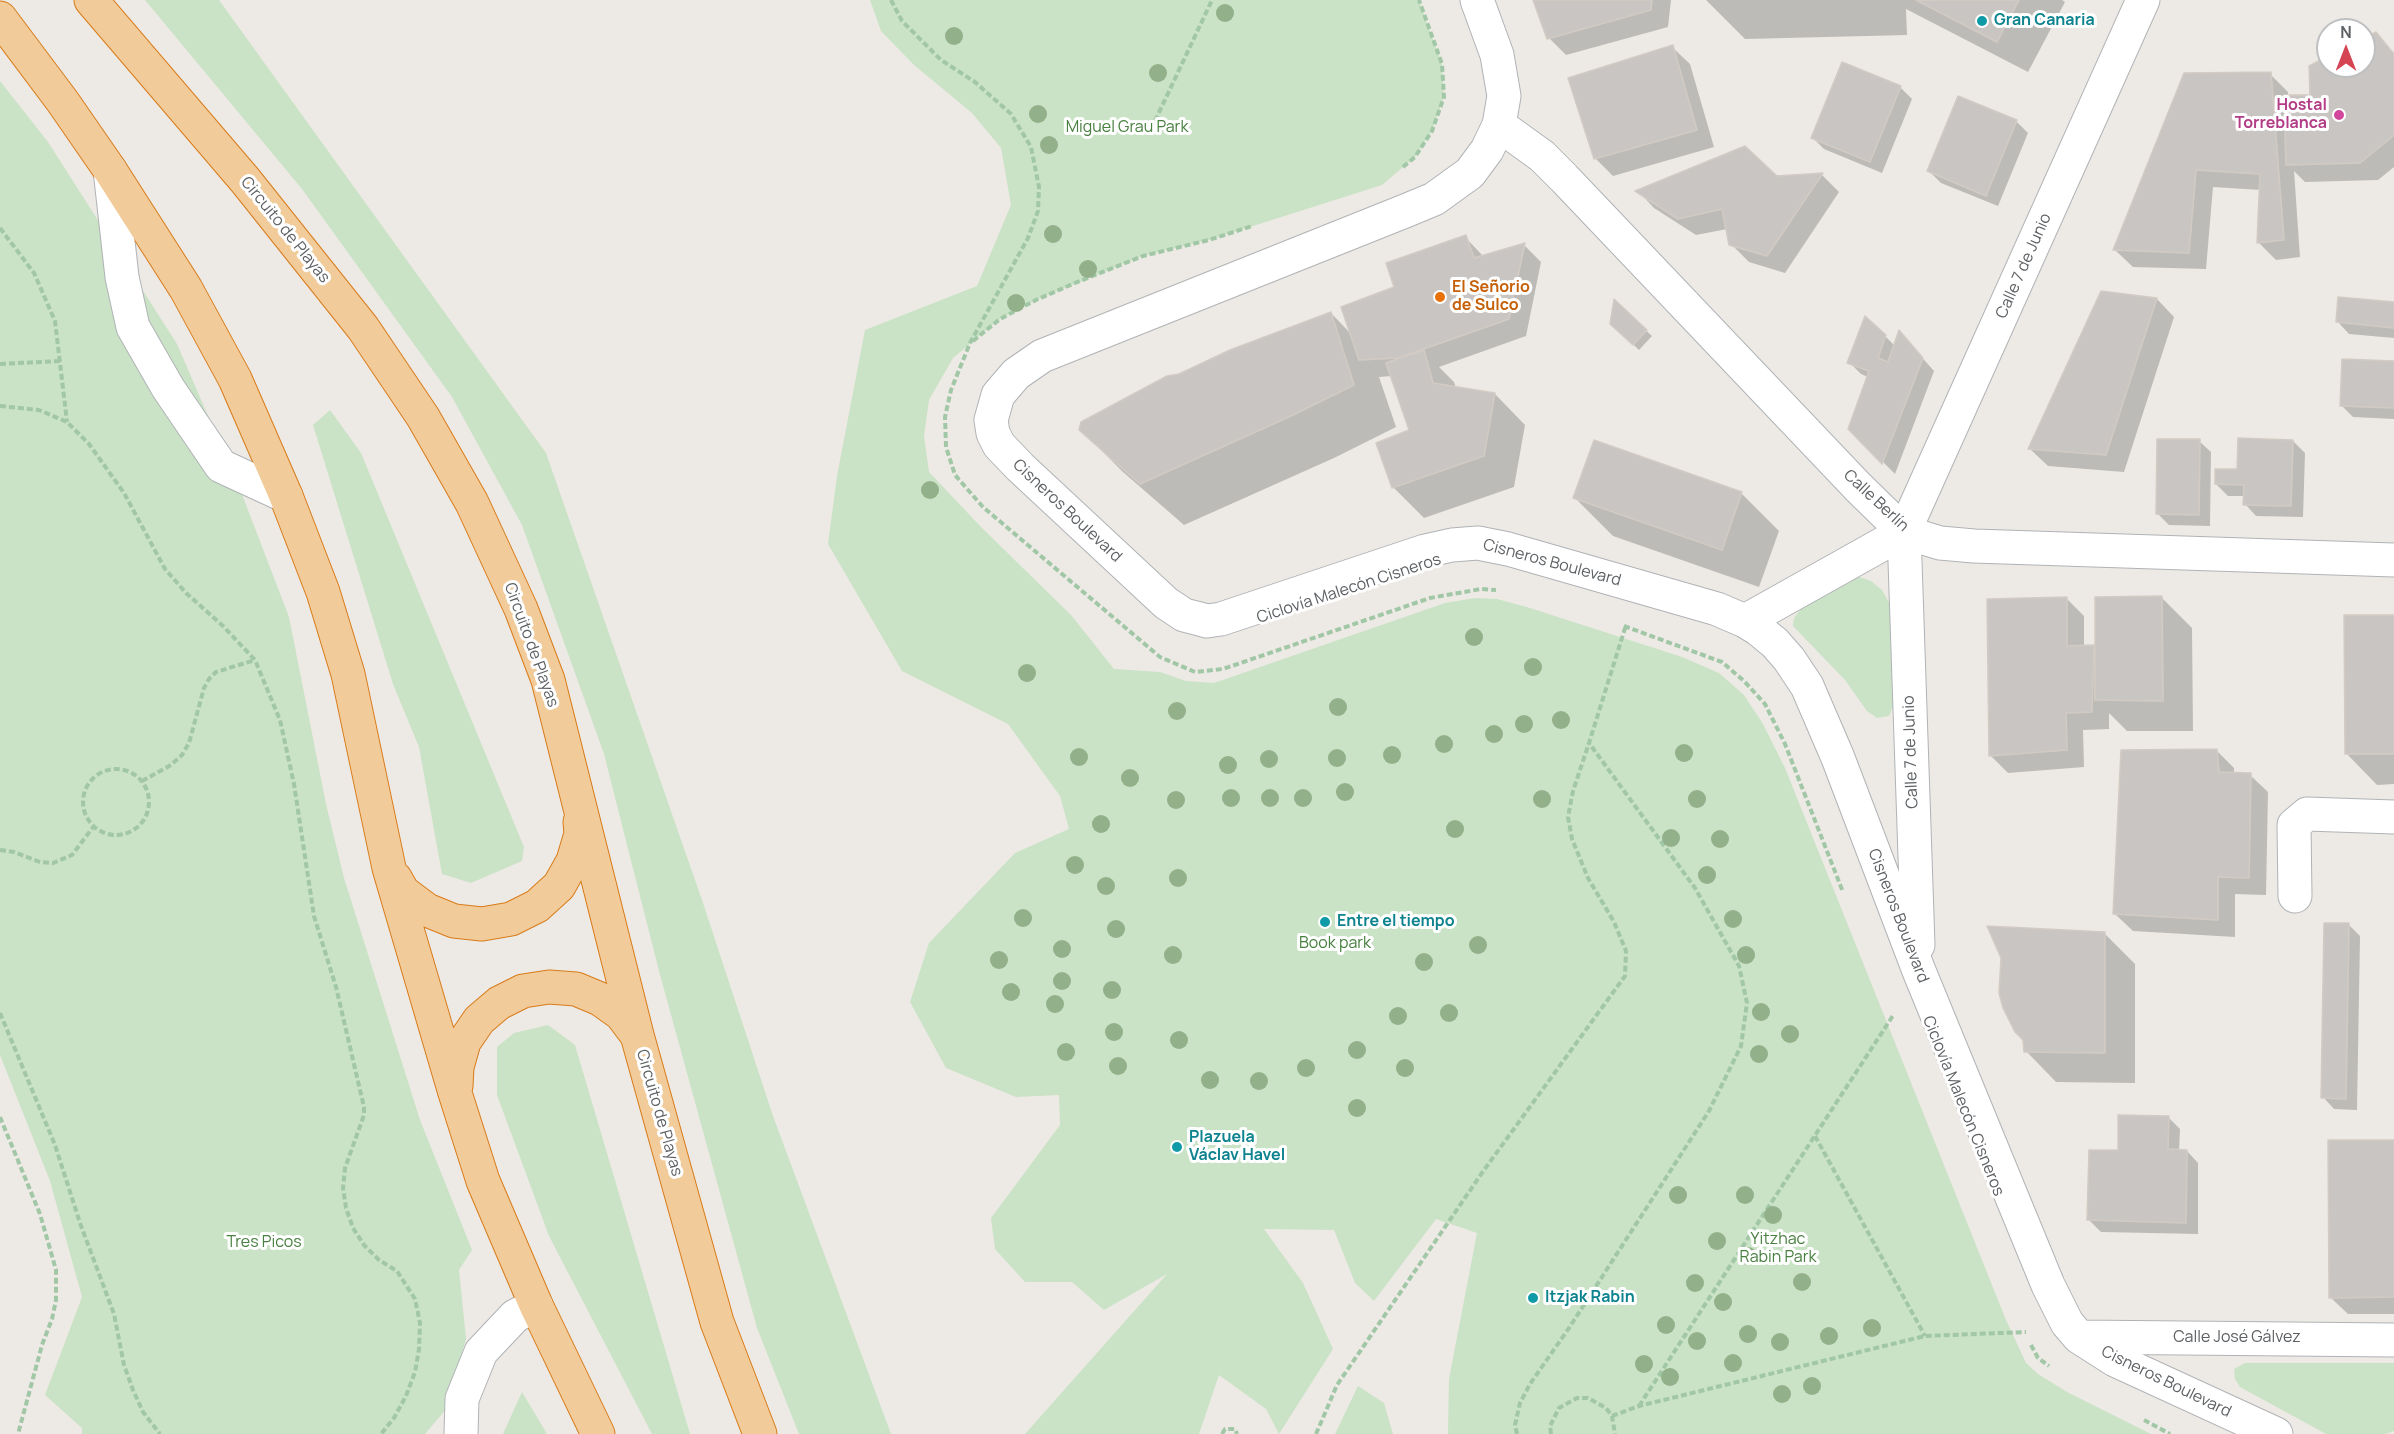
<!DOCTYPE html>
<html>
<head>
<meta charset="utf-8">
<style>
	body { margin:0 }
	#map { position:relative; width:2394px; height:1434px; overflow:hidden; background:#edeae5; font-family:Manrope,sans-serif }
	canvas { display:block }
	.north { position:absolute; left:2316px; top:18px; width:60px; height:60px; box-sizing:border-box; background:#fff; border:2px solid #bec0c1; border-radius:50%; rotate:0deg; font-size:16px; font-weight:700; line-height:24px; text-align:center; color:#5d6164 }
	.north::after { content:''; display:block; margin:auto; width:21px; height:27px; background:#d54452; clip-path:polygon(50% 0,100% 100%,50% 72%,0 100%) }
</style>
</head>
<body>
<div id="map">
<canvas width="2394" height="1434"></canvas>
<div class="north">N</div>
</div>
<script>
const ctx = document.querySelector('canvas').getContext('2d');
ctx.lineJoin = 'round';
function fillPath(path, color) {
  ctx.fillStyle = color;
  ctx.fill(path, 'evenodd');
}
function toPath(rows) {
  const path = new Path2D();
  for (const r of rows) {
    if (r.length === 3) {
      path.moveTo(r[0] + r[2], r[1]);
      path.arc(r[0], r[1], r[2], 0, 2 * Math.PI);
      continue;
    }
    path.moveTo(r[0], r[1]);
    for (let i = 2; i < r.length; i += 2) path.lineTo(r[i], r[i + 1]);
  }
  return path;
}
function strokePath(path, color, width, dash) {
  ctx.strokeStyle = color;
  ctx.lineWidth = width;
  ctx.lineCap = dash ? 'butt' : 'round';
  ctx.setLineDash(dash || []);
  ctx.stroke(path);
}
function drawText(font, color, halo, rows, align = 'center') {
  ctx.font = font + ' Manrope,sans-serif';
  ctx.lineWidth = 6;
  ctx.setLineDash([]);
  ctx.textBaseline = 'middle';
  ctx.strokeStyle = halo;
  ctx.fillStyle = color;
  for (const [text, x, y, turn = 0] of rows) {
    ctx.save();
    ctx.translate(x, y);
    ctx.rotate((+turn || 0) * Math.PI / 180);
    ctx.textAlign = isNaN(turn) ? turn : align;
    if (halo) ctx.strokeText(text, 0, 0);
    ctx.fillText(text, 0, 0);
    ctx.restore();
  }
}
fillPath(toPath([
	[145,0,219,0,546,453,702,900,773,1116,891,1434,799,1434,757,1328,659,971,604,754,522,525,452,397,302,189],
	[870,0,1419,0,1442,64,1444,97,1432,131,1415,157,1382,185,1209,240,1143,256,1036,300,1000,319,953,358,929,400,924,436,929,472,982,528,1071,615,1114,669,1160,672,1186,681,1214,683,1445,603,1475,598,1497,599,1530,608,1682,657,1719,673,1744,695,1763,724,1785,768,2006,1320,2026,1363,2038,1374,2067,1392,2151,1434,1448,1434,1449,1379,1477,1233,1436,1219,1374,1301,1355,1283,1334,1230,1264,1229,1303,1283,1333,1349,1279,1434,1266,1409,1219,1375,1199,1434,1025,1434,1167,1274,1104,1310,1072,1282,1025,1282,995,1249,991,1218,1060,1125,1059,1095,1016,1097,946,1068,910,1002,929,943,1015,853,1069,829,1060,796,1008,724,902,671,828,544,837,476,865,330,977,286,1011,205,1001,148,972,113,914,65,881,31],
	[0,81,48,142,177,344,243,497,289,617,326,804,344,878,420,1120,472,1250,459,1270,466,1339,447,1408,425,1434,82,1434,82,1428,45,1395,82,1297,50,1181,0,1055],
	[330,410,361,453,524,847,522,861,471,883,442,874,419,747,393,684,313,425],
	[1859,577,1871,581,1882,590,1890,604,1894,633,1893,706,1889,716,1877,718,1867,711,1845,680,1793,626,1794,618,1801,609,1843,580],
	[548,1025,575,1045,690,1434,652,1434,549,1236,497,1095,497,1047,514,1033],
	[2245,1363,2394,1363,2394,1431,2386,1434,2326,1434,2240,1387,2235,1379,2234,1369],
	[1358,1386,1384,1403,1393,1434,1335,1434],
	[522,1392,547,1434,503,1434]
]), '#cae2c5');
fillPath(toPath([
	[1535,0,1671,0,1668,27,1566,55,1549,38],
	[1706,0,2062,0,2065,2,2028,72,1906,9,1907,35,1745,39],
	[2375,34,2394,53,2394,167,2378,180,2305,182,2294,171,2300,257,2276,260,2259,243,2261,190,2213,187,2206,269,2133,267,2115,250,2270,74,2288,92,2288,97,2311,96,2328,58,2328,66,2364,66,2364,40],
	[1672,47,1690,64,1714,147,1613,176,1595,158],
	[1900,87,1912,99,1882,173,1824,149,1813,138],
	[2016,121,2028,133,1998,206,1941,183,1929,171],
	[1822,175,1839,192,1785,273,1749,262,1731,244,1727,229,1696,235,1654,208,1638,191],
	[1465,237,1484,257,1524,245,1541,262,1526,336,1439,367,1454,382,1456,388,1495,394,1525,425,1514,487,1424,518,1393,487,1411,431,1392,376,1379,377,1396,427,1334,458,1184,525,1123,472,1080,429,1180,376,1331,313,1352,335,1396,288],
	[2102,292,2157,299,2174,317,2124,472,2048,466,2030,449],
	[1615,302,1652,336,1639,350,1611,323],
	[2394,304,2394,338,2349,334,2338,322],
	[1885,336,1895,346,1910,344,1934,371,1895,474,1850,429,1868,377,1861,374,1849,362],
	[2394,363,2394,419,2353,417,2341,405],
	[2199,441,2211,452,2210,526,2169,525,2157,513],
	[2293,441,2305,453,2303,517,2256,516,2245,504,2245,496,2228,496,2216,484],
	[1741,493,1779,531,1759,587,1613,536,1575,498],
	[2066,598,2084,616,2084,647,2093,647,2097,650,2162,598,2192,628,2193,731,2127,731,2109,713,2109,729,2083,730,2084,767,2008,773,1990,755],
	[2394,617,2394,784,2377,785,2347,754],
	[2216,750,2234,768,2234,774,2250,775,2268,792,2266,895,2235,894,2235,937,2133,931,2115,914],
	[2348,924,2360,936,2357,1110,2334,1109,2323,1097],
	[2104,933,2135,964,2135,1083,2056,1082,2026,1051,2025,1040],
	[2168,1117,2180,1129,2179,1151,2187,1151,2198,1163,2198,1234,2101,1232,2089,1220,2119,1151],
	[2394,1142,2394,1314,2348,1314,2330,1297]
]), '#0003');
const building = toPath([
	[1533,0,1652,0,1651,10,1547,39,1533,0],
	[1916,0,2019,0,1997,42,1916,0],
	[2376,32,2394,54,2394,135,2360,163,2286,165,2284,95,2310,95,2309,66,2328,56,2328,66,2364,66,2364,38,2376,32],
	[1673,45,1697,130,1594,159,1568,78,1673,45],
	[1842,62,1901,86,1870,162,1811,138,1842,62],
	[2271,72,2284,240,2257,243,2260,174,2196,170,2189,253,2113,250,2184,73,2271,72],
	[1958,96,2017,120,1986,196,1927,171,1958,96],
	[1745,146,1777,176,1823,173,1767,256,1729,245,1722,209,1678,219,1635,191,1745,146],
	[1466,235,1474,258,1525,243,1509,319,1398,358,1359,360,1341,307,1394,287,1386,263,1466,235],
	[2101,291,2157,298,2106,455,2028,449,2101,291],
	[2338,297,2394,302,2394,328,2336,322,2338,297],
	[1614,299,1647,330,1633,345,1610,324,1614,299],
	[1331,312,1354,385,1291,416,1140,484,1079,430,1081,422,1167,376,1179,374,1230,350,1331,312],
	[1865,316,1886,335,1878,358,1888,362,1899,330,1923,358,1882,464,1848,429,1869,371,1847,363,1865,316],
	[1424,350,1433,383,1495,393,1484,456,1392,488,1376,443,1409,430,1386,363,1424,350],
	[2342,359,2394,361,2394,408,2340,406,2342,359],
	[2238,438,2293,440,2291,506,2243,505,2244,485,2215,484,2215,469,2237,469,2238,438],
	[2157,439,2200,439,2199,515,2156,514,2157,439],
	[1594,440,1742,492,1722,550,1573,498,1594,440],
	[2162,596,2163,701,2095,700,2095,597,2162,596],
	[2067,597,2067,646,2094,645,2092,712,2066,713,2067,750,1989,756,1987,599,2067,597],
	[2344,615,2394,615,2394,754,2345,754,2344,615],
	[2217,749,2219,772,2251,773,2249,878,2218,877,2218,920,2113,914,2121,750,2217,749],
	[2324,923,2349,923,2346,1099,2321,1098,2324,923],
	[1987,926,2105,932,2105,1053,2024,1052,2023,1040,2015,1032,2003,1008,1999,993,2001,958,1987,926],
	[2118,1115,2169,1116,2168,1149,2187,1150,2186,1223,2087,1220,2089,1150,2118,1150,2118,1115],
	[2328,1140,2394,1140,2394,1297,2329,1298,2328,1140]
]);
fillPath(building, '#c9c5c2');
strokePath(building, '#d2cbc4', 1.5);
const minor = toPath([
	[1477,0,1497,55,1504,96,1499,125,1487,150,1470,173,1434,199,1405,211,1042,356,1016,374,998,395,991,420,993,433,999,445,1020,467,1166,603,1184,615,1196,618,1207,621,1221,619,1425,551,1452,545,1478,543,1508,549,1717,609,1745,621,1758,629,1775,643,1789,659,1807,686,1838,758,1919,971,2048,1285,2067,1323,2079,1337,2115,1360,2276,1434],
	[1499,125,1542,156,1564,178,1858,487,1904,532,1940,543,1974,546,2394,560],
	[110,170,122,277,133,327,168,388,221,466,286,496],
	[1745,621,1904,532],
	[2295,896,2294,825,2307,814,2394,817],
	[1918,945,1904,532,2143,0],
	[2079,1337,2394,1340],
	[461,1434,462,1399,481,1352,515,1316,536,1305]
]);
const highway = toPath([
	[91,0,245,180,363,328,423,417,472,503,521,609,548,680,637,1035,717,1322,760,1434],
	[0,18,63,102,110,170,186,289,235,379,286,496,323,592,348,674,389,868,455,1093,483,1181,536,1305,598,1434],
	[395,878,403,892,427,910,454,921,482,924,511,919,537,906,559,886,573,861,581,834,580,822],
	[456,1086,457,1067,464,1042,479,1020,499,1003,523,991,549,987,576,989,600,999,621,1014,636,1034]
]);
strokePath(minor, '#b0b3b6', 35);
strokePath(highway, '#d87b1a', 35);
strokePath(toPath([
	[891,0,902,21,941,60,975,82,1011,114,1031,147,1039,187,1038,211,1028,238,970,343,951,390,945,417,946,447,955,475,983,507,1160,657,1195,672,1223,669,1430,598,1481,589,1496,590],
	[1155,121,1212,0],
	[1403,167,1415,157,1432,131,1444,97,1442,64,1419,0],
	[0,228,34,273,55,321,67,422],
	[973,341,1000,319,1036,300,1075,283,1143,256,1209,240,1252,226],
	[0,364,60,361],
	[0,406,39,410,67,422,89,444,124,493,165,569,186,593,223,626,255,660,280,720,294,784,314,916,336,987,364,1107,364,1115,345,1168,343,1188,346,1208,353,1228,364,1245,379,1260,397,1271,415,1299,420,1323,419,1349,415,1372,406,1396,394,1418,381,1434],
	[1624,626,1722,662,1744,681,1765,704,1785,744,1843,892],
	[116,802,33],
	[142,781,171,765,182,755,189,743,204,688,209,679,216,672,255,660],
	[0,850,14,852,40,862,53,863,72,855,94,826],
	[0,1013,55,1145,80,1223,114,1314,124,1365,133,1390,143,1412,160,1434],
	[0,1117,40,1214,56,1270,56,1300,52,1319,42,1345,18,1434],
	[1815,1136,1925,1336],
	[2031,1345,2038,1358,2049,1366],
	[1639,1406,1894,1014],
	[1612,1416,1639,1406,1925,1336,2026,1332],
	[2144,1420,2170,1434],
	[1222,1434,1225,1429,1235,1429,1237,1434],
	[1316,1434,1337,1385,1417,1268,1484,1170,1625,976,1626,951,1614,922,1588,878,1572,839,1568,817,1573,791,1589,743],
	[1517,1434,1515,1425,1520,1403,1530,1384,1569,1328,1709,1111,1741,1046,1747,1003,1739,966,1695,888,1589,743,1626,625],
	[1551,1434,1550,1426,1559,1408,1577,1398,1588,1398,1606,1408,1612,1416,1615,1434]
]), '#a1c7a6', 4, [6, 3]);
strokePath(minor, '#fff', 33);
strokePath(highway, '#f1cb99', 33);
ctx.fillStyle = '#92b08a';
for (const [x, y] of [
	[1225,13],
	[954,36],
	[1158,73],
	[1038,114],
	[1049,145],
	[1053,234],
	[1088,269],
	[1016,303],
	[930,490],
	[1474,637],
	[1533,667],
	[1027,673],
	[1338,707],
	[1177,711],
	[1561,720],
	[1524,724],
	[1494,734],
	[1444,744],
	[1684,753],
	[1392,755],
	[1079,757],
	[1337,758],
	[1269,759],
	[1228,765],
	[1130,778],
	[1345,792],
	[1231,798],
	[1270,798],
	[1303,798],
	[1542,799],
	[1697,799],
	[1176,800],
	[1101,824],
	[1455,829],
	[1671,838],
	[1720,839],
	[1075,865],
	[1707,875],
	[1178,878],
	[1106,886],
	[1023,918],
	[1733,919],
	[1116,929],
	[1478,945],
	[1062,949],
	[1173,955],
	[1746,955],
	[999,960],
	[1424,962],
	[1062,981],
	[1112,990],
	[1011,992],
	[1055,1004],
	[1761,1012],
	[1449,1013],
	[1398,1016],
	[1114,1032],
	[1790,1034],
	[1179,1040],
	[1357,1050],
	[1066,1052],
	[1759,1054],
	[1118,1066],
	[1306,1068],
	[1405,1068],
	[1210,1080],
	[1259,1081],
	[1357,1108],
	[1678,1195],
	[1745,1195],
	[1773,1215],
	[1717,1241],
	[1748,1256],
	[1802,1282],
	[1695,1283],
	[1723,1302],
	[1666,1325],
	[1872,1328],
	[1748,1334],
	[1829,1336],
	[1697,1341],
	[1780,1342],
	[1733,1363],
	[1644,1364],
	[1670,1377],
	[1812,1386],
	[1782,1394]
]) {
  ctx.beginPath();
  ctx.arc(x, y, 9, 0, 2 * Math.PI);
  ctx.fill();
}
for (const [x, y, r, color] of [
	[1982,21,6,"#0f9aa8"],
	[2339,115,6,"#d1479c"],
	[1440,297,6,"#e8710a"],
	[1325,922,6,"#0f9aa8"],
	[1177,1147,6,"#0f9aa8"],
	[1533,1298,6,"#0f9aa8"]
]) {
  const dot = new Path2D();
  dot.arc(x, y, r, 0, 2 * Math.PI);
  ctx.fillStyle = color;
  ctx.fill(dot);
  strokePath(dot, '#fff', 2);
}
drawText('bold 16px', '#0d838f', '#fff', [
	["Gran Canaria",1994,21],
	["Entre el tiempo",1337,922],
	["Plazuela",1189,1138],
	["Václav Havel",1189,1156],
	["Itzjak Rabin",1545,1298]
], 'left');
drawText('bold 16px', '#b23c85', '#fff', [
	["Hostal",2327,106],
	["Torreblanca",2327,124]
], 'right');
drawText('16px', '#48803f', '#fff', [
	["Miguel Grau Park",1127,128],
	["Book park",1335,944],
	["Yitzhac",1778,1240],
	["Rabin Park",1778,1258],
	["Tres Picos",264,1243]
]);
drawText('16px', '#5d6164', '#fff', [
	["Circuito de Playas",285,230,51],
	["Calle 7 de Junio",2024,266,-66],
	["Calle Berlín",1876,501,43],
	["Cisneros Boulevard",1067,511,43],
	["Cisneros Boulevard",1552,563,15],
	["Ciclovía Malecón Cisneros",1349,589,-18],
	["Circuito de Playas",531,645,70],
	["Calle 7 de Junio",1911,752,-92],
	["Cisneros Boulevard",1898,916,69],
	["Ciclovía Malecón Cisneros",1963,1106,68],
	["Circuito de Playas",659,1113,74],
	["Calle José Gálvez",2237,1338],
	["Cisneros Boulevard",2166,1382,26]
]);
drawText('bold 16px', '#c56008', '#fff', [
	["El Señorio",1452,288],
	["de Sulco",1452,306]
], 'left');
</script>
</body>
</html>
